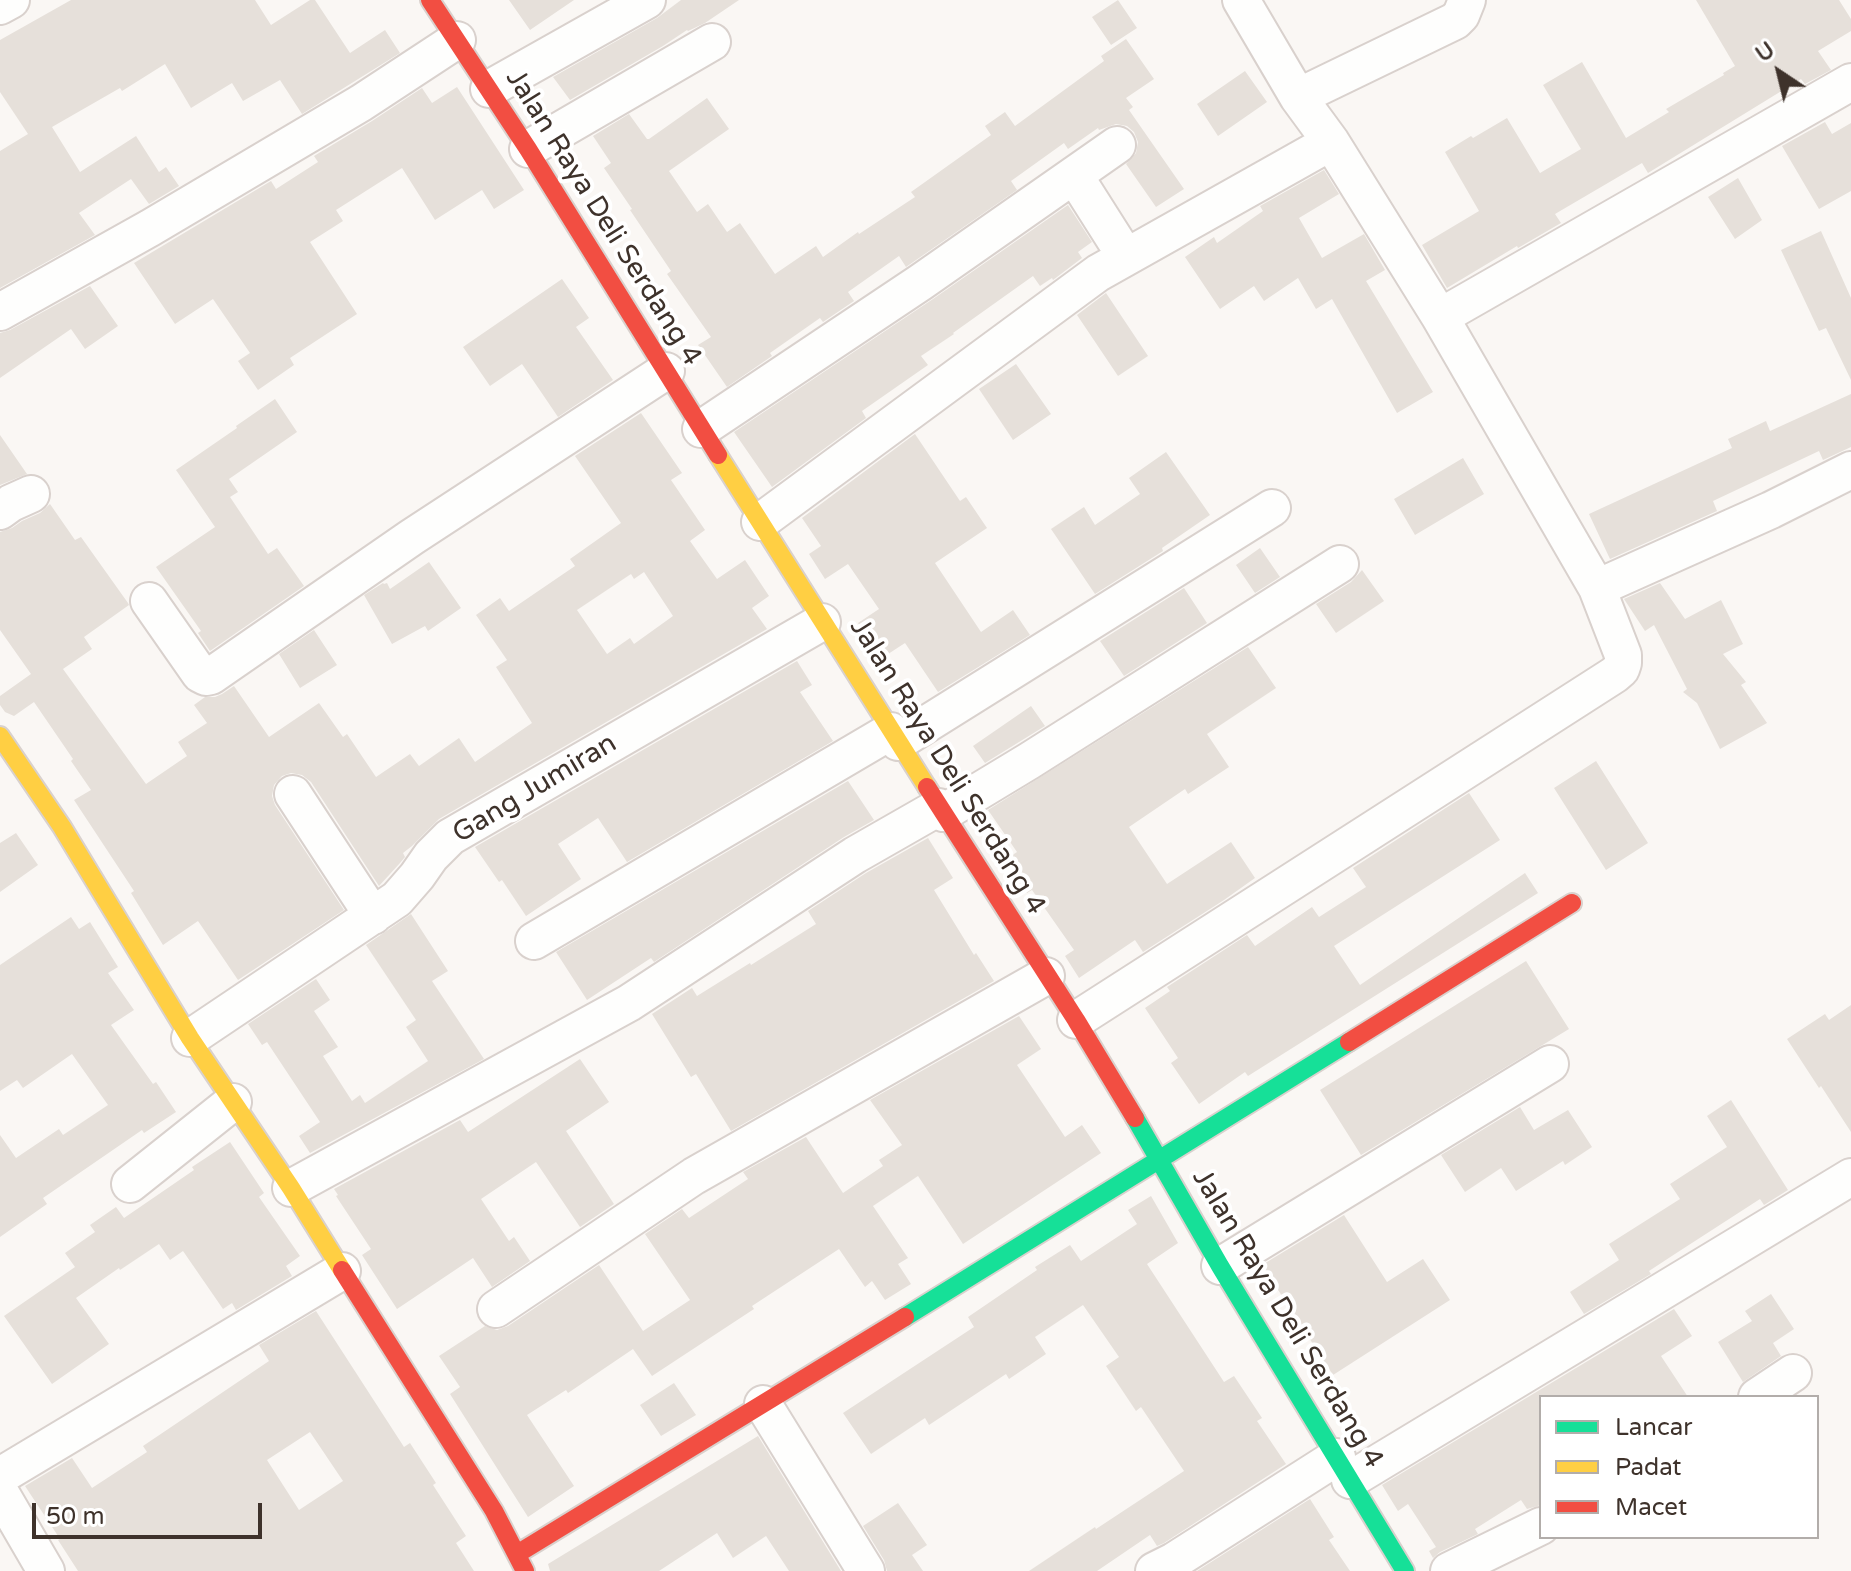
<!DOCTYPE html>
<html>
<head>
<meta charset="utf-8">
<style>
	body { margin:0 }
	#map { position:relative; width:1851px; height:1571px; overflow:hidden; background:#faf7f4; font-family:"Varela Round",sans-serif }
	canvas { display:block }
	.legend { position:absolute; left:1539px; top:1395px; width:280px; height:144px; box-sizing:border-box; background:#fff; border:2px solid #b2adaa; margin:0; padding:10px 14px; list-style:none; font-size:24px; color:#3e322b }
	.legend li { display:flex; align-items:center; gap:16px; height:40px }
	.legend b { width:40px; border:2px solid #b2adaa }
	.north { position:absolute; left:1739px; top:32px; width:80px; height:80px; -webkit-text-stroke:6px #fff; paint-order:stroke; rotate:325deg; font-size:22px; font-weight:700; line-height:32px; text-align:center; color:#3e322b }
	.north::after { content:''; display:block; margin:auto; width:28px; height:36px; background:#3e322b; clip-path:polygon(50% 0,100% 100%,50% 72%,0 100%) }
	.scale { position:absolute; left:32px; top:1503px; width:230px; height:36px; box-sizing:border-box; border:4px solid #3e322b; border-top:0; padding-left:10px; font-size:24px; line-height:28px; white-space:nowrap; color:#3e322b; -webkit-text-stroke:6px #fff; paint-order:stroke }
</style>
</head>
<body>
<div id="map">
<canvas width="1851" height="1571"></canvas>
<ul class="legend">
<li><b style="height:10px;background:#16e098"></b>Lancar</li>
<li><b style="height:10px;background:#ffcf43"></b>Padat</li>
<li><b style="height:10px;background:#f24e42"></b>Macet</li>
</ul>
<div class="north">U</div>
<div class="scale">50 m</div>
</div>
<script>
const ctx = document.querySelector('canvas').getContext('2d');
ctx.lineJoin = 'round';
function fillPath(path, color) {
  ctx.fillStyle = color;
  ctx.fill(path, 'evenodd');
}
function toPath(rows) {
  const path = new Path2D();
  for (const r of rows) {
    path.moveTo(r[0], r[1]);
    for (let i = 2; i < r.length; i += 2) path.lineTo(r[i], r[i + 1]);
  }
  return path;
}
function strokePath(path, color, width, dash) {
  ctx.strokeStyle = color;
  ctx.lineWidth = width;
  ctx.lineCap = dash ? 'butt' : 'round';
  ctx.setLineDash(dash || []);
  ctx.stroke(path);
}
function drawText(font, color, halo, rows, align = 'center') {
  ctx.font = font + ' "Varela Round",sans-serif';
  ctx.lineWidth = 8;
  ctx.setLineDash([]);
  ctx.textBaseline = 'middle';
  ctx.strokeStyle = halo;
  ctx.fillStyle = color;
  for (const [text, x, y, turn = 0] of rows) {
    ctx.save();
    ctx.translate(x, y);
    ctx.rotate((+turn || 0) * Math.PI / 180);
    ctx.textAlign = isNaN(turn) ? turn : align;
    if (halo) ctx.strokeText(text, 0, 0);
    ctx.fillText(text, 0, 0);
    ctx.restore();
  }
}
fillPath(toPath([
	[71,0,255,0,271,25,310,0,315,0,350,53,385,30,400,53,302,114,280,80,243,101,232,83,191,108,165,64,122,91,120,88,52,127,80,172,136,136,159,172,166,167,179,186,149,204,131,179,79,213,95,235,0,288,0,151,28,134,0,92,0,40],
	[509,0,574,0,530,30],
	[681,0,739,0,705,23,688,31,687,30,663,46,570,100,553,77,657,18],
	[1118,0,1137,28,1111,45,1092,17],
	[1696,0,1839,0,1851,19,1851,31,1818,51,1831,70,1805,84,1801,79,1648,173,1642,163,1555,214,1561,223,1518,248,1517,246,1447,288,1422,245,1479,211,1445,152,1471,136,1473,138,1507,118,1540,173,1581,149,1543,85,1582,62,1626,138,1669,112,1666,109,1724,75,1723,73,1735,66],
	[1126,39,1154,79,1126,98,1133,107,1129,110,1184,189,1156,207,1126,164,1136,153,1138,142,1134,132,1127,126,1116,124,1099,130,1098,128,1068,149,1064,143,1011,181,1017,190,906,267,899,256,848,292,854,301,823,322,820,318,770,353,772,356,727,387,698,345,711,337,667,274,671,271,630,210,632,209,604,168,611,163,593,136,629,114,647,139,649,139,707,98,729,129,669,171,697,212,708,204,727,232,740,223,775,274,816,246,823,257,858,232,859,234,915,197,911,192,991,135,985,126,1005,112,1015,126,1104,61,1101,56],
	[1245,71,1267,102,1218,136,1197,104],
	[457,87,524,190,494,209,482,190,435,220,402,168,336,210,343,221,310,242,357,314,290,358,294,365,258,390,238,361,250,353,213,299,175,324,134,263,271,181,276,189,318,162,314,156,372,121,422,88,432,103],
	[1825,122,1832,134,1851,123,1851,191,1819,209,1782,146],
	[1324,170,1339,194,1299,218,1322,258,1364,234,1385,270,1366,281,1433,392,1397,413,1332,299,1316,309,1298,278,1264,301,1254,286,1220,309,1185,257,1214,237,1217,243,1263,211,1260,206],
	[1738,178,1762,220,1735,239,1708,197],
	[1068,205,1092,242,1078,252,1082,258,1053,280,1052,278,1040,286,1033,276,953,333,954,334,921,356,928,365,862,411,866,418,772,487,734,432,933,299],
	[1821,231,1851,298,1851,380,1826,328,1819,331,1781,250],
	[562,279,589,318,576,327,613,380,558,417,522,364,490,386,463,347],
	[90,286,118,326,85,349,71,329,0,378,0,333,10,330],
	[1106,293,1148,356,1118,376,1077,315],
	[1016,364,1051,414,1013,440,979,389],
	[1851,394,1851,447,1823,460,1819,451,1713,501,1717,511,1610,559,1589,514,1732,448,1728,439,1766,421,1770,431],
	[275,399,297,432,229,479,238,492,230,497,268,554,277,548,304,586,210,651,198,633,201,631,156,567,215,527,176,470,237,428,236,426],
	[641,413,682,473,671,480,705,530,690,541,717,579,745,560,769,596,752,608,767,629,439,819,412,846,403,853,405,857,400,863,379,886,311,782,302,775,291,773,282,776,274,785,272,796,275,805,344,910,238,980,198,921,163,945,131,893,134,891,74,800,91,790,71,761,73,759,34,702,14,716,5,712,0,705,0,696,31,674,0,630,0,532,12,528,22,521,40,513,50,504,75,540,81,537,128,603,129,605,84,637,92,649,63,669,146,784,187,756,178,742,207,723,194,705,205,697,215,697,222,694,234,686,269,737,319,703,343,737,347,734,376,777,410,754,419,766,459,738,475,762,532,723,496,667,507,660,476,615,500,598,509,611,575,566,570,559,621,523,575,456],
	[644,572,673,616,634,644,630,638,607,654,577,610,631,574,634,579],
	[915,434,960,501,966,497,987,528,935,563,981,632,1013,610,1030,635,938,692,905,643,882,658,858,623,879,609,848,564,825,579,809,554,821,546,802,518],
	[0,435,27,474,0,485],
	[1166,452,1210,515,1162,548,1163,551,1095,594,1051,529,1084,507,1095,525,1140,494,1129,478],
	[1463,458,1484,494,1415,535,1394,499],
	[1260,548,1280,577,1255,593,1236,565],
	[429,562,461,608,428,631,425,626,392,644,364,595,383,583,384,584,387,583,390,589],
	[1362,570,1384,601,1336,633,1316,604,1351,582],
	[1660,583,1685,619,1721,600,1743,644,1723,654,1746,682,1741,685,1767,723,1720,749,1697,703,1683,692,1687,689,1654,625,1645,631,1624,599],
	[1184,588,1207,623,1124,676,1100,641],
	[314,630,337,665,300,688,279,654],
	[1248,647,1276,688,1207,734,1229,767,1188,794,1185,789,1129,827,1167,884,1231,842,1255,878,1224,900,1143,952,1135,940,1079,978,1065,956,1074,950,1032,890,1027,893,1005,860,1017,852,988,810],
	[797,661,812,685,800,692,833,741,627,862,598,818,558,844,581,879,526,916,502,880,499,882,475,847],
	[1031,706,1045,726,985,763,973,746],
	[1596,761,1648,843,1606,870,1554,788],
	[848,781,874,820,844,837,654,962,651,958,587,1000,556,952],
	[1469,793,1500,840,1334,946,1360,985,1525,873,1538,893,1248,1076,1245,1072,1199,1104,1171,1063,1178,1058,1145,1008,1170,991,1167,987,1247,935,1255,946,1312,907,1319,917,1366,887,1353,868],
	[16,833,38,865,0,892,0,843],
	[928,838,953,878,934,890,974,955,976,953,994,981,731,1131,696,1074,691,1077,652,1014,692,988,697,996,750,963,751,965,816,924,808,911,866,873],
	[411,914,448,971,432,981,484,1059,310,1153,299,1136,320,1122,267,1042,262,1045,248,1024,316,979,330,1000,314,1011,338,1047,323,1056,352,1101,360,1095,365,1103,428,1061,406,1027,416,1020,366,945],
	[71,917,79,929,90,922,118,967,108,973,134,1010,111,1025,153,1084,156,1082,176,1112,144,1133,142,1130,43,1198,47,1204,0,1237,0,1135,16,1158,59,1129,63,1135,108,1105,72,1054,23,1088,17,1080,0,1091,0,965],
	[1526,961,1569,1029,1361,1155,1320,1090],
	[1851,1005,1851,1132,1821,1086,1819,1088,1787,1039,1825,1014,1829,1020],
	[1019,1016,1041,1049,1017,1065,1065,1137,1082,1125,1101,1153,963,1244,918,1176,873,1206,908,1258,898,1264,911,1284,885,1300,872,1281,865,1287,839,1249,752,1306,754,1309,652,1376,633,1349,568,1393,566,1390,527,1415,574,1486,528,1517,450,1394,460,1387,439,1356,485,1326,497,1330,508,1326,599,1265,643,1331,690,1300,645,1234,682,1209,689,1218,748,1179,743,1172,806,1137,843,1193,883,1166,879,1160,902,1145,870,1100],
	[580,1059,609,1102,566,1131,614,1204,580,1227,536,1162,481,1199,509,1241,514,1237,530,1261,492,1287,473,1258,397,1309,362,1255,371,1249,336,1196,338,1195,334,1189,460,1120,468,1132],
	[1731,1100,1788,1190,1764,1205,1760,1199,1678,1252,1649,1271,1651,1274,1584,1314,1570,1292,1619,1260,1609,1244,1680,1199,1670,1184,1727,1147,1707,1116],
	[1520,1107,1534,1130,1568,1110,1592,1147,1565,1165,1563,1161,1516,1191,1501,1168,1465,1192,1441,1155],
	[230,1142,264,1193,259,1197,300,1256,286,1266,292,1276,236,1310,232,1303,223,1309,183,1251,170,1260,159,1244,120,1270,119,1268,76,1298,109,1344,52,1384,4,1316,75,1267,65,1253,95,1232,90,1225,116,1207,124,1218,194,1170,192,1167],
	[1151,1196,1178,1243,1147,1264,1224,1382,1234,1376,1262,1418,1257,1421,1286,1464,1164,1543,1157,1546,1150,1535,1097,1571,1029,1571,1095,1527,1096,1529,1184,1471,1141,1407,1136,1411,1106,1366,1119,1357,1083,1305,1035,1337,1046,1354,1009,1379,1006,1374,929,1425,925,1418,871,1454,843,1413,974,1327,968,1317,1037,1270,1035,1267,1070,1245,1081,1261,1137,1224,1128,1210],
	[1344,1215,1387,1282,1423,1259,1450,1300,1333,1375,1262,1265],
	[1771,1294,1794,1329,1773,1343,1781,1356,1743,1382,1718,1342,1752,1321,1745,1311],
	[1674,1309,1692,1336,1661,1356,1688,1397,1541,1397,1541,1505,1527,1509,1521,1500,1475,1529,1478,1534,1440,1552,1433,1558,1429,1551,1436,1547,1408,1504,1398,1511,1382,1485],
	[316,1311,404,1447,410,1443,436,1483,433,1485,466,1536,456,1543,474,1571,78,1571,58,1540,60,1539,25,1486,72,1458,92,1488,147,1452,143,1446,269,1361,259,1345],
	[310,1432,343,1481,299,1510,267,1460],
	[674,1383,696,1415,661,1436,640,1405],
	[758,1436,841,1571,789,1571,766,1536,733,1558,717,1533,659,1571,550,1571,548,1564],
	[1310,1499,1334,1537,1329,1540,1350,1571,1197,1571],
	[898,1503,927,1545,912,1555,923,1571,887,1571,884,1560,863,1526]
]), '#e6e0da');
const street = toPath([
	[1241,0,1298,97,1331,142,1440,317,1597,588,1771,510,1851,470],
	[0,6,11,0],
	[489,89,647,0],
	[1298,97,1455,21,1461,15,1467,0],
	[528,149,712,42],
	[1074,175,1126,257],
	[0,312,150,228,361,103,457,40],
	[1440,317,1851,82],
	[701,429,921,282,1117,145],
	[0,511,11,503,31,494],
	[760,522,1098,273,1331,142],
	[149,601,200,674,206,677,211,676,412,537,666,371],
	[898,742,1272,508],
	[293,794,373,916],
	[943,813,1029,761,1340,564],
	[534,941,891,731],
	[1076,1020,1614,675,1621,669,1623,663,1623,655,1597,588],
	[190,1038,397,899,417,876,431,856,450,837,822,622],
	[130,1184,233,1102],
	[291,1188,629,1003,855,855,939,807],
	[1220,1266,1550,1064],
	[496,1309,694,1176,1046,976],
	[1757,1397,1793,1373],
	[763,1404,866,1571],
	[0,1476,342,1271],
	[1350,1480,1851,1177],
	[0,1492,46,1571],
	[1154,1571,1174,1561,1337,1457],
	[1449,1571,1541,1526]
]);
const fast = toPath([
	[1135,1118,1220,1266,1405,1571],
	[905,1317,1349,1042]
]);
const slow = toPath([
	[718,455,927,787],
	[0,736,62,827,190,1038,291,1188,342,1270]
]);
const jam = toPath([
	[430,0,528,149,718,455],
	[927,787,1076,1020,1135,1118],
	[1349,1042,1572,903],
	[342,1270,494,1511,525,1571],
	[517,1554,905,1317]
]);
strokePath(street, '#d9d1cd', 40);
strokePath(fast, '#d9d1cd', 22);
strokePath(slow, '#d9d1cd', 22);
strokePath(jam, '#d9d1cd', 22);
strokePath(street, '#fefefd', 36);
strokePath(fast, '#16e098', 18);
strokePath(slow, '#ffcf43', 18);
strokePath(jam, '#f24e42', 18);
drawText('28px', '#3e322b', '#fff', [
	["Jalan Raya Deli Serdang 4",603,218,58],
	["Jalan Raya Deli Serdang 4",947,767,58],
	["Gang Jumiran",535,789,-31],
	["Jalan Raya Deli Serdang 4",1287,1319,59]
]);
</script>
</body>
</html>
